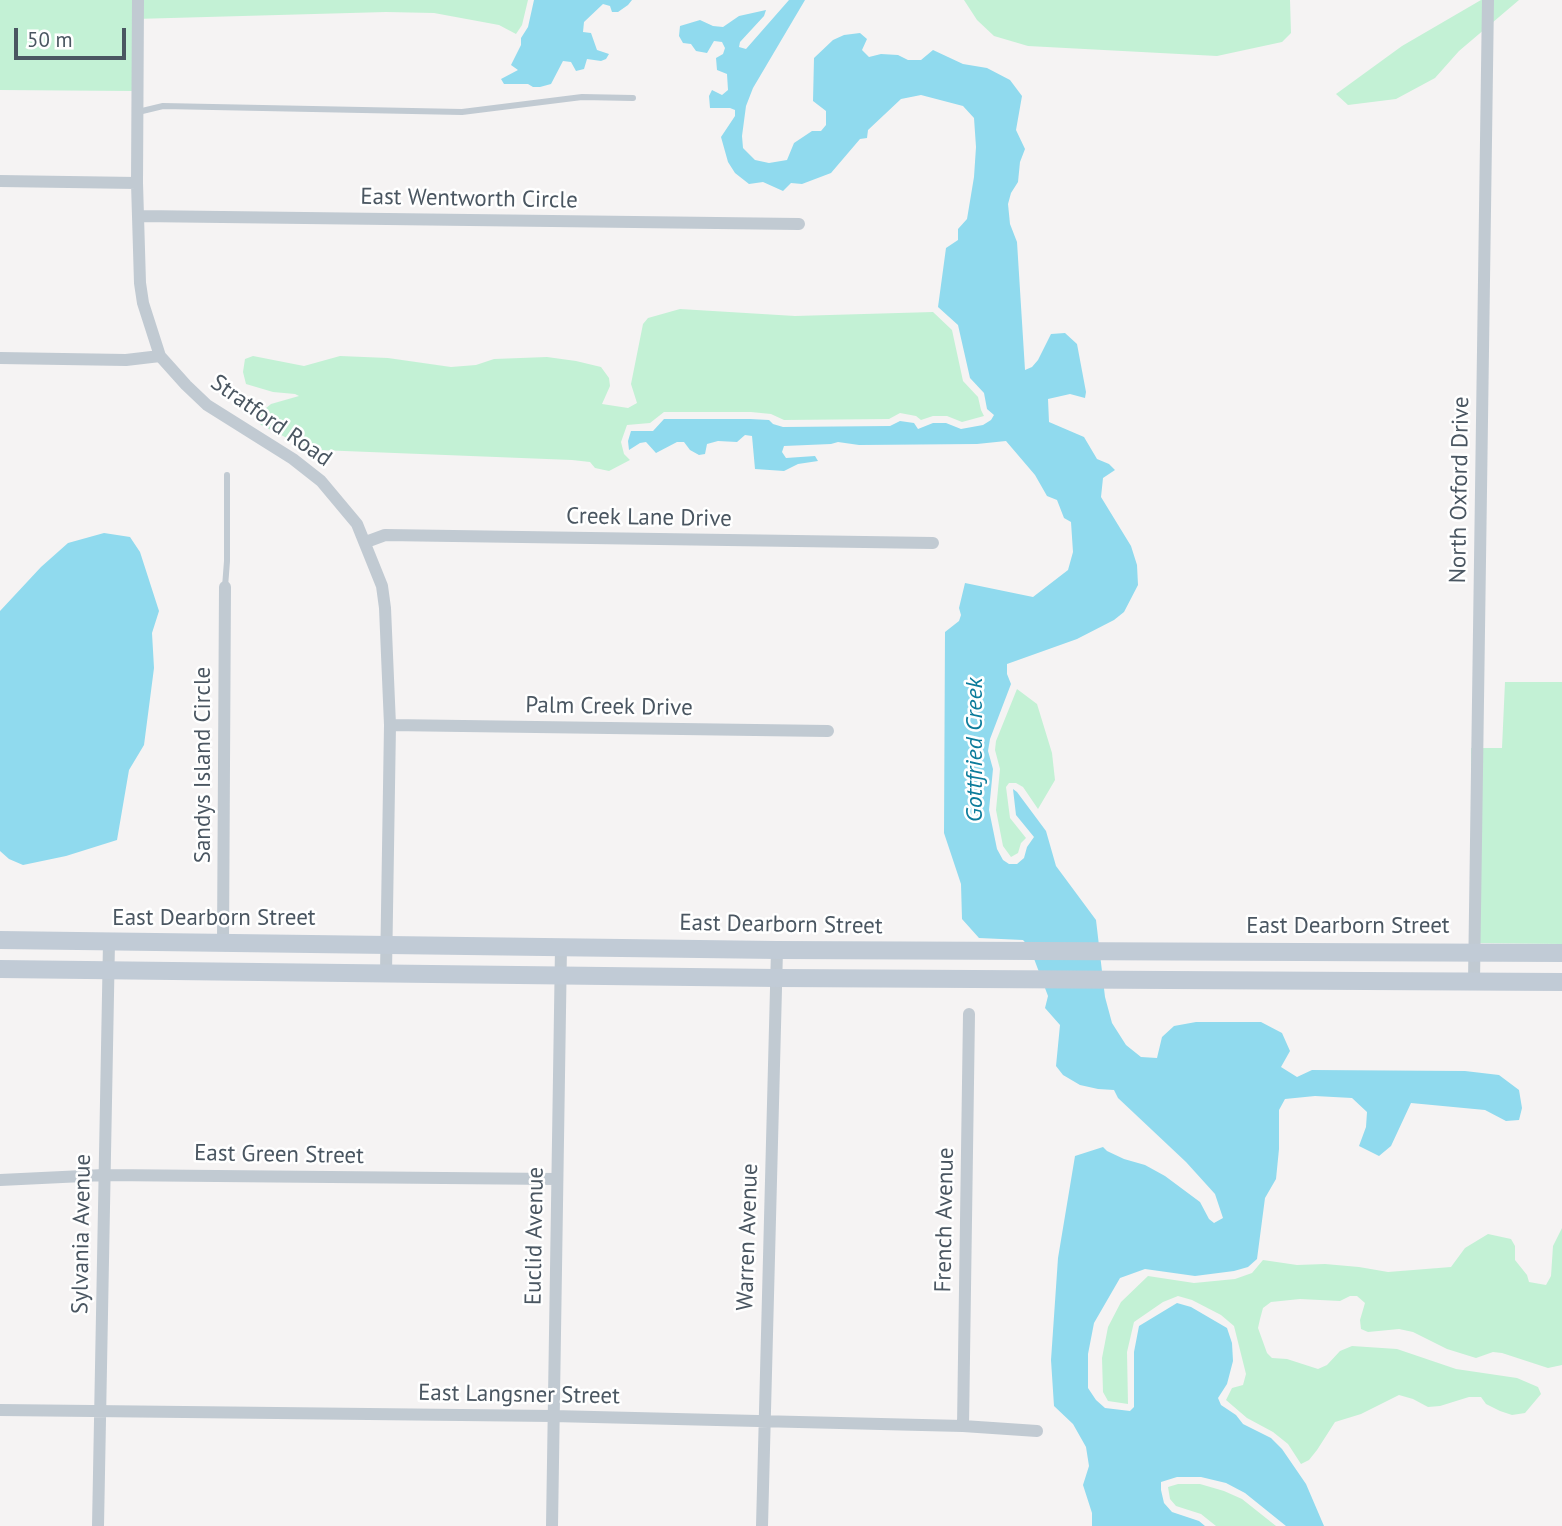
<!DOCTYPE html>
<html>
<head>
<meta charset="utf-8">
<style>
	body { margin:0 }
	#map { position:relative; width:1562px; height:1526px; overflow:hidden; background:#f5f3f3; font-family:"PT Sans",sans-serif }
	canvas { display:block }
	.scale { position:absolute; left:14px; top:28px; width:112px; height:32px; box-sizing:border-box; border:4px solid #4a5661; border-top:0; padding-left:9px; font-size:21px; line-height:24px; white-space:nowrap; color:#4a5661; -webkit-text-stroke:5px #fff; paint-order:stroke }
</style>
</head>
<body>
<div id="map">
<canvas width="1562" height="1526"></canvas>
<div class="scale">50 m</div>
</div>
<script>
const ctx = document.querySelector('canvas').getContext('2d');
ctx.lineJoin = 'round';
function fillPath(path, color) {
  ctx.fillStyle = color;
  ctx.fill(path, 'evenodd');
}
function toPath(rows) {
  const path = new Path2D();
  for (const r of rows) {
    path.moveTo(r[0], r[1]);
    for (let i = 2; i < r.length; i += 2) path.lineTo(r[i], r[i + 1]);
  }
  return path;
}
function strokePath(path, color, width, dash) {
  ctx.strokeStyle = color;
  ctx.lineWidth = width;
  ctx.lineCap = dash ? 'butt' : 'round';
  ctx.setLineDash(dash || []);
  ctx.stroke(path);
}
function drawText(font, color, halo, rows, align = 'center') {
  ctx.font = font + ' "PT Sans",sans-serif';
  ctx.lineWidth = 5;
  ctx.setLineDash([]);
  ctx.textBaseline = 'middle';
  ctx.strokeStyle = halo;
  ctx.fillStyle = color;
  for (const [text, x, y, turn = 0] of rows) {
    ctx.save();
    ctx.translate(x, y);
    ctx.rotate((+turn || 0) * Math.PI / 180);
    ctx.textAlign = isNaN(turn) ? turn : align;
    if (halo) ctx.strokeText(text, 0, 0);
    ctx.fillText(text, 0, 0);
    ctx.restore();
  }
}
fillPath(toPath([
	[0,0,528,0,522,25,516,34,499,25,434,13,386,12,135,19,133,91,0,90],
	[964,0,1290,0,1291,33,1282,42,1217,56,1028,46,994,36,977,20],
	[1481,0,1519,0,1459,51,1435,78,1396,99,1348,105,1336,94,1402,46],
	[680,309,795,316,933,312,952,330,963,381,978,397,981,410,984,416,962,422,947,416,933,416,921,420,916,416,900,413,889,419,784,420,771,414,751,412,664,412,650,423,627,425,621,442,624,454,630,460,609,471,595,468,590,462,572,460,319,450,295,442,261,425,255,417,271,404,299,396,295,394,273,392,246,384,243,372,245,359,253,356,304,366,340,356,388,358,451,367,476,365,494,359,547,357,576,361,601,367,609,378,610,386,602,404,628,408,637,403,631,384,643,324,648,318],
	[1505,682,1562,682,1562,944,1472,943,1471,748,1502,748],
	[1017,689,1037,704,1052,753,1055,780,1038,809,1023,787,1016,783,1009,783,1006,787,1010,818,1026,838,1021,843,1018,853,1011,857,1003,846,996,810,1000,769,995,750,996,741],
	[1562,1228,1562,1365,1548,1368,1502,1353,1493,1352,1476,1358,1447,1349,1413,1332,1399,1329,1368,1332,1361,1329,1360,1320,1365,1303,1357,1296,1350,1296,1340,1301,1300,1299,1271,1302,1263,1308,1260,1319,1258,1328,1267,1353,1272,1358,1287,1359,1318,1369,1327,1365,1340,1351,1352,1346,1397,1349,1456,1369,1517,1378,1538,1387,1541,1394,1525,1413,1512,1415,1500,1411,1486,1404,1481,1397,1469,1397,1440,1406,1428,1407,1413,1399,1399,1395,1361,1414,1335,1422,1317,1450,1309,1460,1301,1464,1288,1444,1273,1432,1247,1418,1226,1400,1232,1388,1243,1385,1246,1374,1234,1326,1221,1315,1192,1300,1178,1296,1163,1302,1134,1322,1127,1352,1128,1404,1108,1401,1103,1392,1102,1358,1108,1327,1121,1302,1148,1276,1194,1283,1235,1279,1252,1273,1263,1260,1297,1265,1325,1264,1359,1267,1388,1272,1451,1267,1465,1248,1488,1234,1511,1239,1515,1246,1515,1260,1527,1275,1529,1282,1546,1285,1551,1276,1553,1246],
	[1178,1484,1200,1484,1224,1491,1242,1499,1276,1526,1216,1526,1201,1514,1176,1506,1170,1499,1168,1487]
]), '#c3f1d5');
fillPath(toPath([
	[534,0,632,0,628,5,618,12,612,12,610,6,603,4,584,22,583,32,591,33,597,50,609,54,606,59,601,61,587,59,584,69,576,71,571,62,563,61,551,84,540,87,533,87,528,84,504,84,501,79,518,70,511,65,521,45,521,38,528,27],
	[789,0,805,0,753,88,746,106,742,136,743,148,755,160,769,163,787,160,794,143,812,131,821,131,826,125,826,111,813,101,814,58,833,40,844,35,860,33,867,39,862,50,869,57,881,54,898,55,908,60,921,60,933,50,963,64,987,68,1010,80,1022,96,1016,130,1025,149,1020,162,1018,182,1011,193,1008,204,1010,224,1017,242,1025,370,1032,367,1038,360,1051,334,1065,333,1077,344,1086,392,1085,398,1070,394,1048,399,1049,422,1084,437,1097,459,1109,464,1115,470,1103,478,1101,497,1131,546,1137,565,1138,585,1124,612,1114,620,1077,639,1007,664,1007,674,1011,684,990,739,988,751,993,769,989,810,997,849,1003,860,1009,864,1017,864,1024,858,1027,847,1034,837,1016,815,1013,789,1017,792,1046,831,1056,866,1096,920,1105,997,1112,1023,1126,1045,1141,1057,1157,1058,1162,1037,1174,1026,1196,1022,1261,1022,1282,1033,1290,1051,1281,1067,1297,1077,1312,1070,1465,1071,1499,1075,1519,1090,1522,1108,1519,1120,1506,1121,1485,1110,1411,1103,1391,1146,1379,1156,1359,1146,1366,1127,1367,1112,1352,1098,1315,1096,1285,1099,1279,1110,1279,1149,1276,1179,1265,1198,1257,1259,1248,1267,1234,1271,1195,1276,1145,1269,1120,1278,1094,1323,1088,1354,1088,1388,1096,1400,1105,1408,1130,1411,1134,1407,1134,1352,1139,1326,1177,1303,1191,1307,1227,1328,1232,1343,1233,1361,1227,1384,1218,1398,1221,1405,1236,1415,1243,1424,1271,1438,1282,1449,1306,1484,1324,1526,1286,1526,1245,1493,1226,1483,1201,1477,1177,1477,1161,1482,1161,1490,1164,1503,1172,1512,1199,1521,1205,1526,1092,1526,1092,1513,1083,1485,1089,1466,1086,1447,1073,1424,1054,1406,1051,1360,1058,1258,1075,1156,1103,1147,1107,1151,1124,1159,1145,1165,1165,1176,1200,1202,1209,1219,1214,1223,1223,1218,1215,1194,1186,1162,1118,1098,1114,1090,1098,1089,1080,1085,1063,1075,1056,1066,1060,1025,1045,1008,1048,996,1030,948,1023,940,979,938,962,919,961,884,944,833,945,632,959,621,961,615,959,608,965,583,1033,597,1068,570,1073,552,1071,522,1064,518,1057,500,1047,496,1035,475,1006,441,977,444,859,445,838,442,831,444,784,446,782,452,786,458,815,456,818,461,798,464,784,471,755,469,752,436,745,435,737,442,718,441,707,444,705,454,699,455,690,450,684,442,677,442,656,453,646,442,640,443,629,450,628,441,631,431,653,431,664,419,750,419,769,420,773,424,783,427,890,426,900,421,914,423,918,429,933,423,946,423,961,429,983,425,991,420,994,415,987,409,984,393,970,378,958,325,938,307,946,248,958,240,958,229,967,219,974,177,976,147,974,118,963,106,921,95,901,99,868,130,867,138,860,139,831,173,802,184,791,183,783,191,763,182,749,184,735,173,728,162,721,137,735,116,735,110,730,108,710,108,709,96,712,90,722,95,728,90,727,74,717,70,716,58,723,54,725,48,722,42,714,41,707,53,696,51,691,44,683,43,679,36,680,26,700,20,713,26,723,27,739,16,766,10,764,16,740,42,739,47,746,49],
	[104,533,130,537,140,552,159,611,152,633,154,668,144,745,129,770,117,840,66,856,23,865,9,859,0,851,0,611,41,567,68,543]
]), '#90daee');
strokePath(toPath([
	[138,112,163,106,462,112,582,97,633,98],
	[225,587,227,561,227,475]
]), '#c1cad2', 6);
strokePath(toPath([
	[138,0,137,183,140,283,143,303,160,356,186,385,207,405,293,459,321,481,357,524,382,586,385,608,390,725,386,973],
	[0,181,137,183],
	[140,216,799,224],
	[0,358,126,360,160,356],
	[366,542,385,535,933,543],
	[390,725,828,731],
	[223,942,225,587],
	[1474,981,1488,0],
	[0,1180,104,1175,557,1179],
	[0,1410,553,1416,963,1426,1037,1431],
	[963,1426,969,1014],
	[98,1526,109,942],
	[552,1526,561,947],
	[762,1526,777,950]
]), '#c1cad2', 12);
strokePath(toPath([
	[0,940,777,950,1562,953],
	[0,969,777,978,1562,982]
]), '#c1cbd6', 18);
drawText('23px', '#4a5661', '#fff', [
	["East Wentworth Circle",469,199,1],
	["Stratford Road",271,421,35],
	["North Oxford Drive",1460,490,-89],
	["Creek Lane Drive",649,518,1],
	["Palm Creek Drive",609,707,1],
	["Sandys Island Circle",203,765,-90],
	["East Dearborn Street",214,918],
	["East Dearborn Street",781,925,1],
	["East Dearborn Street",1348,926],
	["East Green Street",279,1155,1],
	["French Avenue",945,1220,-89],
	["Sylvania Avenue",82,1234,-89],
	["Euclid Avenue",535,1236,-89],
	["Warren Avenue",748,1237,-88],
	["East Langsner Street",519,1395,1]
]);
drawText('italic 24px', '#0c7c9b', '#fff', [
	["Gottfried Creek",975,750,-90]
]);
</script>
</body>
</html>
